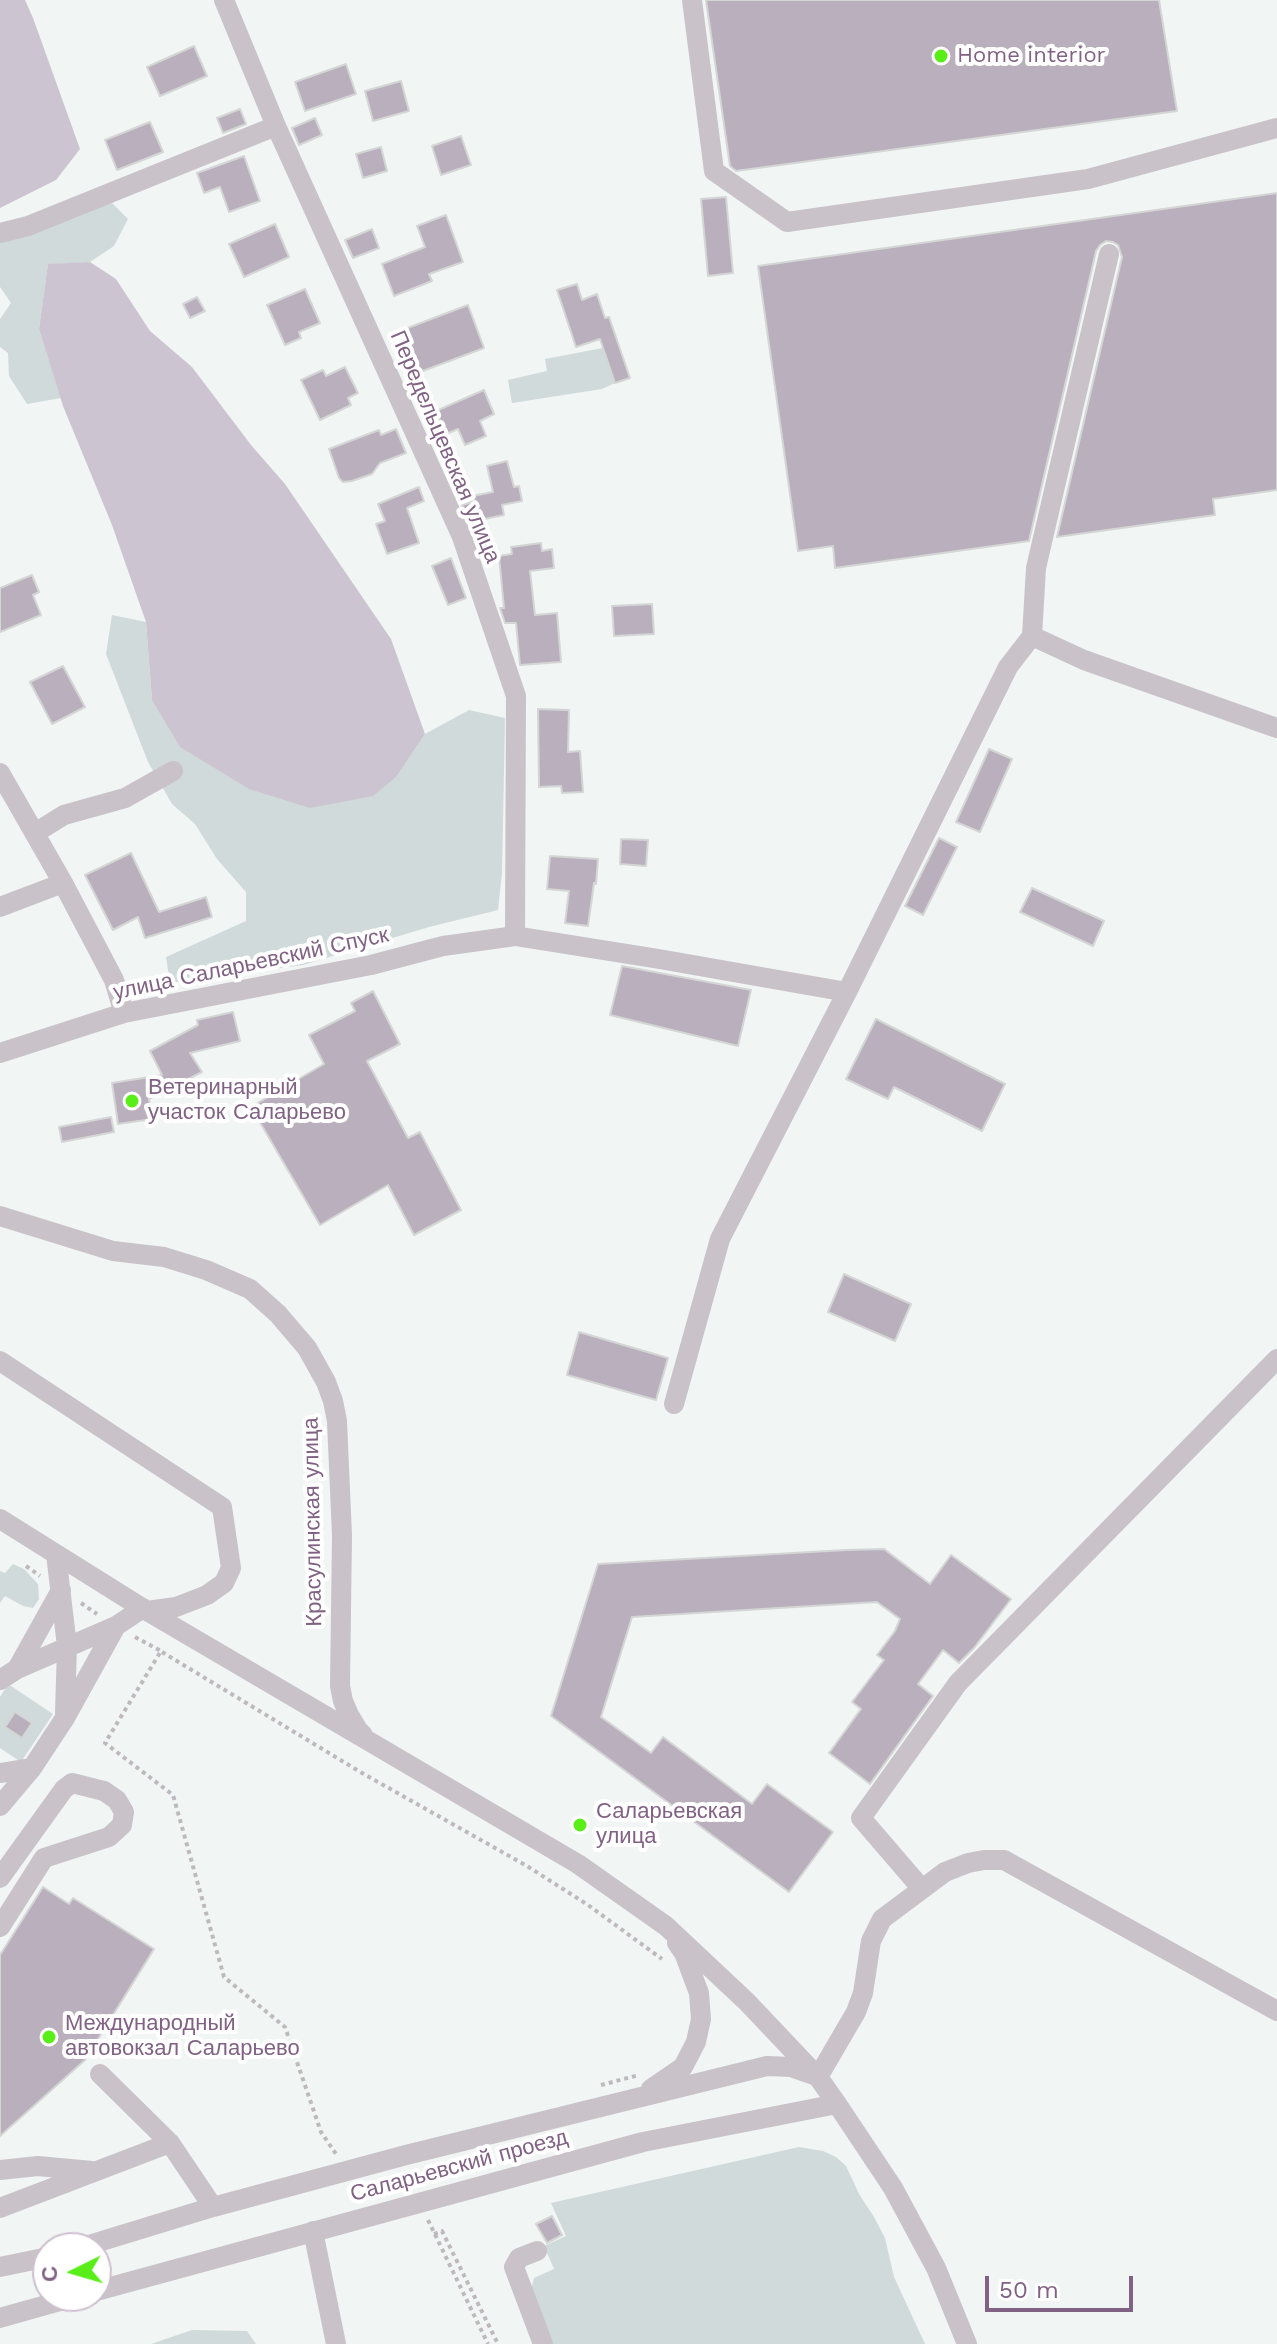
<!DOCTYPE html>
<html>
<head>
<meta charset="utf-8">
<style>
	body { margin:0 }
	#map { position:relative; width:1277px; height:2344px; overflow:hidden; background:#f1f5f3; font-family:"Work Sans",sans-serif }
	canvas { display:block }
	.north { position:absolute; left:32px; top:2232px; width:80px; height:80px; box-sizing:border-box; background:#fff; border:2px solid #cdc0ce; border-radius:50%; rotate:265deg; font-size:22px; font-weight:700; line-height:32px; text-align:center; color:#816284 }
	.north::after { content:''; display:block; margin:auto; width:28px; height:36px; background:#59ee18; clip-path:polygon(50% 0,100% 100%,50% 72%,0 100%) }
	.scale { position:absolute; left:985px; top:2276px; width:148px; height:36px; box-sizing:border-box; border:4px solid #816284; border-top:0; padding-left:10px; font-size:24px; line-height:28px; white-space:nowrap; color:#816284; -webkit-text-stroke:6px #fff; paint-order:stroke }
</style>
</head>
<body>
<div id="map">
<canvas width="1277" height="2344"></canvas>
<div class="north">С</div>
<div class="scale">50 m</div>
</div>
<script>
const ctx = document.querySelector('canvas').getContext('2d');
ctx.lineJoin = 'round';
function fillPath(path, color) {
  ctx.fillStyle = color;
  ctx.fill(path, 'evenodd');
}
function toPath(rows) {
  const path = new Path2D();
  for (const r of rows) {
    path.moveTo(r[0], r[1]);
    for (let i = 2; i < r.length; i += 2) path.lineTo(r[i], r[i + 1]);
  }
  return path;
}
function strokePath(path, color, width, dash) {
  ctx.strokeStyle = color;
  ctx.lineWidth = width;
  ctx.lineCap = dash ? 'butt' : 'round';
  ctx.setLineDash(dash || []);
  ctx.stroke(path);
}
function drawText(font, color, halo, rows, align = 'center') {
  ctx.font = font + ' "Work Sans",sans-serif';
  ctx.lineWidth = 8;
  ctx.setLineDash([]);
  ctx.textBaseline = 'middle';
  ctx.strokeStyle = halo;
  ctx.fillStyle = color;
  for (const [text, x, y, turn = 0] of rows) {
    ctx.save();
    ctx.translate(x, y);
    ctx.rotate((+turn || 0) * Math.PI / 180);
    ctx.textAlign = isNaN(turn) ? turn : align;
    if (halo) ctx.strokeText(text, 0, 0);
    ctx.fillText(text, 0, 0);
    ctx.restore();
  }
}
fillPath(toPath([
	[111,202,128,219,114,246,90,262,48,265,39,329,61,398,27,404,9,376,8,353,0,347,0,319,11,303,0,287,0,241],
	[603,348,615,383,602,389,512,403,508,380,547,371,545,359],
	[112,615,146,622,152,700,397,776,425,734,469,710,505,718,502,873,498,910,429,927,303,965,170,983,166,957,246,921,246,892,217,859,195,824,172,804,148,762,106,654],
	[13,1564,24,1569,38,1584,39,1599,33,1608,23,1606,5,1596,0,1603,0,1571,5,1573],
	[8,1684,53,1714,21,1762,0,1748,0,1697],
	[799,2147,823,2151,836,2157,846,2166,859,2194,874,2217,885,2238,894,2277,925,2344,550,2344,530,2293,534,2278,554,2269,544,2246,566,2236,551,2203],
	[192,2330,247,2331,256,2344,151,2344]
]), '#d0dada');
fillPath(toPath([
	[0,0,25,0,33,18,80,149,56,180,0,208],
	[90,262,116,279,150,331,192,367,251,445,285,484,391,639,425,734,397,776,373,796,310,808,249,789,180,747,152,700,146,622,112,525,63,406,39,329,48,264]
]), '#cdc4d1');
const building = toPath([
	[706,0,1159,0,1177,111,736,171,730,166,706,0],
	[194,46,207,76,160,96,147,67,194,46],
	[346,64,356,94,305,111,295,82,346,64],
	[401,81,409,111,373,121,365,91,401,81],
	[240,109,246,124,223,133,217,118,240,109],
	[315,118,322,135,299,145,292,128,315,118],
	[150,122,163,152,117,170,105,140,150,122],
	[461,136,471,165,441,175,432,146,461,136],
	[381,147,387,171,363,178,356,154,381,147],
	[244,156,260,201,229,212,220,187,204,193,197,173,244,156],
	[1277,193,1277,490,1213,499,1215,515,1057,537,1122,257,1118,245,1113,242,1106,241,1100,245,1096,251,1029,541,835,568,833,546,798,551,758,266,1277,193],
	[726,197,733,273,708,276,701,199,726,197],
	[446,215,463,262,429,274,432,281,394,296,382,264,425,247,417,226,446,215],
	[275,224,289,257,244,277,229,244,275,224],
	[372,229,379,248,353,258,345,240,372,229],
	[577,284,582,300,597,294,605,318,609,317,630,378,615,383,600,339,576,347,557,290,577,284],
	[305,289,320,323,299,332,301,338,285,345,267,305,305,289],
	[197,297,205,311,190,318,183,304,197,297],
	[468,305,484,348,420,372,405,329,468,305],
	[345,367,358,393,348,398,351,405,320,420,301,380,323,370,326,376,345,367],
	[484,390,494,414,480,421,486,436,465,445,458,429,446,434,436,411,484,390],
	[396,429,406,453,380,463,372,474,352,481,343,482,339,478,329,449,379,430,381,435,396,429],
	[507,461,514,487,519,486,522,501,502,505,504,515,470,522,462,505,475,501,473,496,493,492,487,466,507,461],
	[419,487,424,501,407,508,419,543,387,554,376,524,385,521,378,504,419,487],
	[541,543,542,551,552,549,554,568,530,571,535,615,557,613,561,662,520,665,516,623,505,623,500,608,504,608,499,556,512,554,511,547,541,543],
	[451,558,466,598,448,605,432,566,451,558],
	[32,575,39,592,33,595,41,615,0,632,0,588,32,575],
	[652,604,654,634,614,636,612,606,652,604],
	[63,666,85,707,52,724,30,682,63,666],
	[538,709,569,710,568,752,580,751,583,792,562,793,561,786,539,787,538,709],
	[989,749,1012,759,980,832,956,822,989,749],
	[939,838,957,847,923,915,905,906,939,838],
	[621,839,648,840,646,866,620,864,621,839],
	[131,853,159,912,206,897,212,917,145,938,138,917,113,930,85,875,131,853],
	[550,856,598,859,596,884,594,883,588,926,565,923,569,891,547,889,550,856],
	[1032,888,1104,921,1093,946,1020,912,1032,888],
	[622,966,751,990,738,1046,610,1015,622,966],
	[373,991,400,1044,367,1061,408,1138,420,1132,461,1210,414,1235,388,1185,320,1225,251,1107,324,1064,309,1035,355,1011,351,1003,373,991],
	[233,1012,240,1041,190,1053,202,1072,149,1099,152,1119,118,1124,112,1083,162,1075,150,1051,198,1025,197,1020,233,1012],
	[876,1019,1005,1084,982,1131,894,1087,888,1099,846,1079,876,1019],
	[111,1117,114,1132,62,1142,59,1127,111,1117],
	[844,1274,911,1304,895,1341,828,1312,844,1274],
	[579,1332,668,1358,656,1400,567,1375,579,1332],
	[884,1549,930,1584,951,1555,1011,1599,974,1648,959,1663,943,1650,918,1684,933,1696,870,1784,829,1753,861,1709,852,1702,884,1660,877,1655,895,1631,900,1619,877,1602,632,1617,601,1717,651,1753,663,1737,752,1804,767,1784,833,1832,789,1892,551,1716,598,1564,846,1550,884,1549],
	[15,1712,32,1723,22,1738,5,1727,15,1712],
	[43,1887,69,1904,73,1898,154,1949,85,2060,0,2136,0,1955,43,1887],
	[552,2216,562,2235,547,2243,536,2224,552,2216]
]);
fillPath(building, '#baafbc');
strokePath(building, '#d4d6d5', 2);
strokePath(toPath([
	[26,1566,40,1576],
	[81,1603,97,1614],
	[135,1637,161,1651,105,1743,173,1795,224,1977,285,2027,321,2132,336,2154],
	[162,1652,362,1773,527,1866,588,1905,662,1959],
	[601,2085,639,2075],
	[428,2220,488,2344],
	[434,2234,442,2231,498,2344]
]), '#beb9bf', 4, [4, 4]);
strokePath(toPath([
	[224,0,276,126,462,537,516,696,515,936],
	[692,0,714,171,787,222,1088,179,1277,128],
	[0,233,28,226,276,126],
	[1032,636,1036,568,1109,254],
	[0,773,63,883,114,980,124,1013],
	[35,833,64,815,125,798,173,771],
	[0,907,63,883],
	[0,1053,124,1013,371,965,443,946,515,936,659,959,847,992],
	[0,1216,113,1251,164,1257,206,1270,250,1289,278,1314,307,1348,326,1382,333,1401,337,1421,342,1536,340,1686,343,1701,349,1715,358,1730,363,1735],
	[0,1361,222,1507,231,1568,224,1583,207,1595,176,1607,147,1611],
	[674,1404,720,1239,847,992,1008,667,1032,636,1084,660,1277,728],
	[0,1519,147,1611,578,1864,666,1926,747,2002,818,2077,837,2104,893,2188,936,2268,967,2344],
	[56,1554,67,1646,65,1713],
	[17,1669,61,1590],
	[0,1680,17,1669,116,1626,143,1608],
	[0,1773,32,1768],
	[0,1806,32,1768,65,1718,116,1626],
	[0,1878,64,1789,72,1783,104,1791,117,1800,124,1812,122,1825,109,1837,44,1858,0,1927],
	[922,1889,861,1818,958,1683,1277,1359],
	[100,2074,170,2143,213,2207],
	[818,2077,856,2012,863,1993,871,1941,882,1919,945,1872,968,1863,984,1860,1004,1860,1277,2011],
	[651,2089,683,2067,696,2042,701,2019,699,1993,684,1953,677,1943],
	[0,2170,38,2166,92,2171],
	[0,2208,170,2143],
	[313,2231,336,2344],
	[79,2248,213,2207,406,2155,767,2066,791,2067,814,2075],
	[537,2251,519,2258,514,2267,543,2344],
	[0,2267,48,2257],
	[96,2291,643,2142,837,2104],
	[0,2318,78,2296]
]), '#c9c2c9', 20);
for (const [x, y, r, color] of [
	[941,56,8,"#59ee18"],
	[132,1101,8,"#59ee18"],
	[580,1825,8,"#59ee18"],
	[49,2037,8,"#59ee18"]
]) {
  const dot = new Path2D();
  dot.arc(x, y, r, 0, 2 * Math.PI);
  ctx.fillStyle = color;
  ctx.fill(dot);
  strokePath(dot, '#fff', 3);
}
drawText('22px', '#816284', '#fff', [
	["Home interior",957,56],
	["Ветеринарный",148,1088],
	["участок Саларьево",148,1113],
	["Саларьевская",596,1812],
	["улица",596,1837],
	["Международный",65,2024],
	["автовокзал Саларьево",65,2049]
], 'left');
drawText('22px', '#816284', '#fff', [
	["Передельцевская улица",445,447,67],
	["улица Саларьевский Спуск",251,964,-12],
	["Красулинская улица",313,1522,-91],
	["Саларьевский проезд",459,2166,-15]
]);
</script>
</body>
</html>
